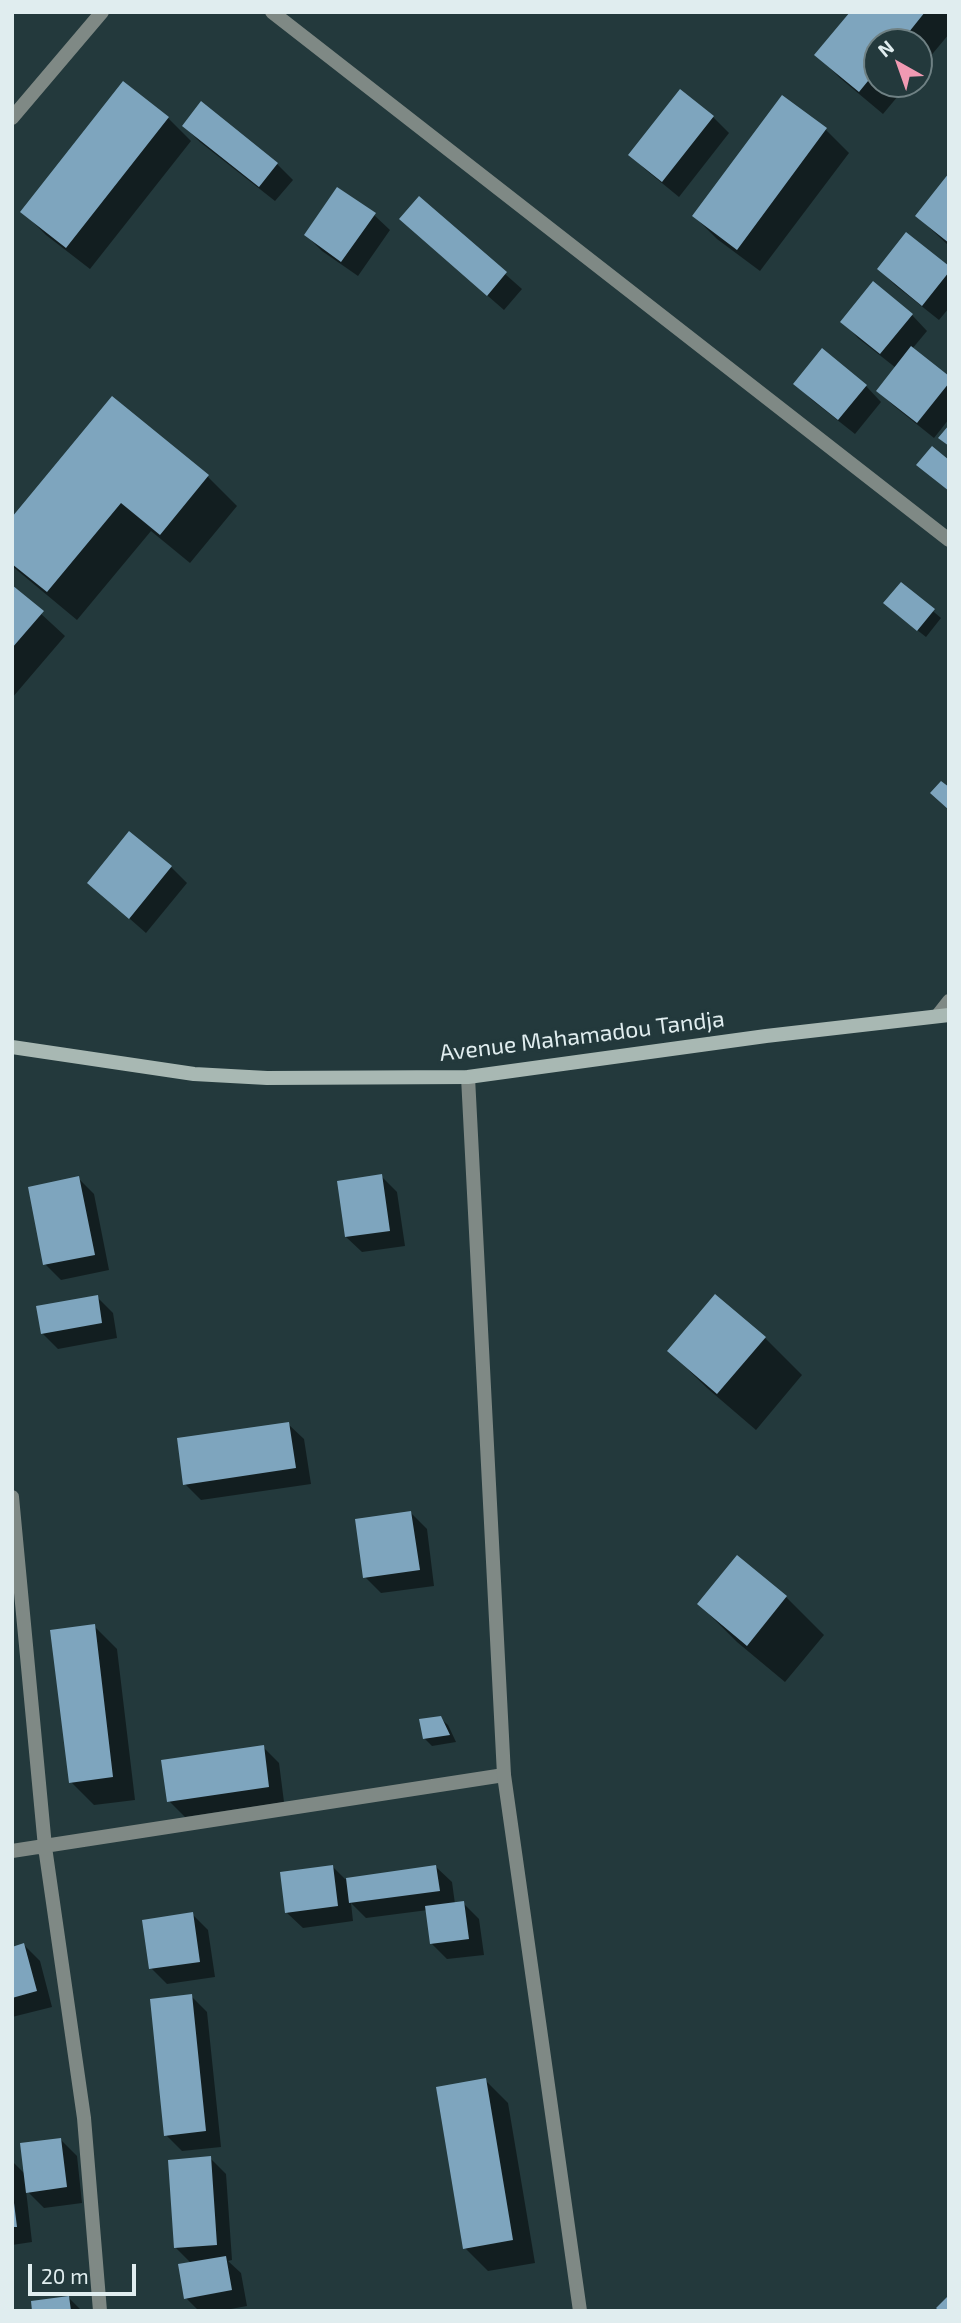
<!DOCTYPE html>
<html>
<head>
<meta charset="utf-8">
<style>
	body { margin:0 }
	#map { position:relative; width:961px; height:2323px; overflow:hidden; background:#23393c; font-family:"Exo 2",sans-serif }
	canvas { display:block }
	.frame { position:absolute; inset:0; border:14px solid #e0edef; pointer-events:none }
	.north { position:absolute; left:863px; top:28px; width:70px; height:70px; box-sizing:border-box; background:#23393c; border:2px solid #6f8184; border-radius:50%; rotate:320deg; font-size:19px; font-weight:700; line-height:28px; text-align:center; color:#e0edef }
	.north::after { content:''; display:block; margin:auto; width:24px; height:32px; background:#f19ab3; clip-path:polygon(50% 0,100% 100%,50% 72%,0 100%) }
	.scale { position:absolute; left:28px; top:2264px; width:108px; height:32px; box-sizing:border-box; border:4px solid #e0edef; border-top:0; padding-left:9px; font-size:21px; line-height:24px; white-space:nowrap; color:#e0edef; -webkit-text-stroke:5px #23393c; paint-order:stroke }
</style>
</head>
<body>
<div id="map">
<canvas width="961" height="2323"></canvas>
<div class="frame"></div>
<div class="north">N</div>
<div class="scale">20 m</div>
</div>
<script>
const ctx = document.querySelector('canvas').getContext('2d');
ctx.lineJoin = 'round';
function fillPath(path, color) {
  ctx.fillStyle = color;
  ctx.fill(path, 'evenodd');
}
function toPath(rows) {
  const path = new Path2D();
  for (const r of rows) {
    path.moveTo(r[0], r[1]);
    for (let i = 2; i < r.length; i += 2) path.lineTo(r[i], r[i + 1]);
  }
  return path;
}
function strokePath(path, color, width, dash) {
  ctx.strokeStyle = color;
  ctx.lineWidth = width;
  ctx.lineCap = dash ? 'butt' : 'round';
  ctx.setLineDash(dash || []);
  ctx.stroke(path);
}
function drawText(font, color, halo, rows, align = 'center') {
  ctx.font = font + ' "Exo 2",sans-serif';
  ctx.lineWidth = 7;
  ctx.setLineDash([]);
  ctx.textBaseline = 'middle';
  ctx.strokeStyle = halo;
  ctx.fillStyle = color;
  for (const [text, x, y, turn = 0] of rows) {
    ctx.save();
    ctx.translate(x, y);
    ctx.rotate((+turn || 0) * Math.PI / 180);
    ctx.textAlign = isNaN(turn) ? turn : align;
    if (halo) ctx.strokeText(text, 0, 0);
    ctx.fillText(text, 0, 0);
    ctx.restore();
  }
}
fillPath(toPath([
	[853,12,949,12,949,34,919,70,919,42,877,42,877,84,908,84,883,114,840,78,817,55],
	[680,91,713,117,729,133,679,197,646,170,630,155],
	[782,97,826,130,849,153,760,271,717,239,694,216],
	[168,118,191,141,90,269,46,235,23,212],
	[184,126,277,164,293,180,275,201,200,142],
	[949,176,949,246,917,216],
	[419,198,522,289,504,310,417,234],
	[374,215,390,230,358,276,322,251,306,235],
	[949,268,949,308,939,320,895,285,879,269],
	[912,315,927,331,912,349,949,378,949,419,934,438,894,406,878,391,896,368,858,338,843,322],
	[796,384,866,386,881,402,855,434,812,400],
	[112,398,208,477,237,506,190,563,151,531,77,620,12,566,12,520],
	[901,584,941,618,926,637,893,611],
	[12,587,65,636,12,698],
	[129,834,171,867,187,883,146,933,89,883],
	[381,1176,397,1192,405,1246,362,1252,346,1237],
	[78,1178,94,1194,109,1270,61,1280,45,1264],
	[97,1297,113,1313,117,1338,58,1349,42,1333],
	[765,1338,802,1375,756,1430,707,1388,669,1351],
	[288,1424,304,1439,311,1484,201,1500,185,1484],
	[411,1513,427,1529,434,1586,381,1593,365,1577],
	[737,1557,786,1597,824,1635,785,1682,737,1642,699,1604],
	[94,1626,117,1649,135,1800,94,1805,71,1782],
	[440,1718,448,1725,456,1742,432,1746,424,1738],
	[263,1747,279,1763,284,1802,185,1817,169,1801],
	[332,1866,345,1879,436,1867,452,1882,455,1904,463,1903,479,1919,484,1955,447,1959,432,1944,428,1910,366,1918,351,1903,353,1921,303,1928,287,1913],
	[192,1914,208,1930,215,1977,167,1984,151,1968],
	[24,1945,40,1961,52,2007,12,2017,12,1948],
	[191,1996,207,2012,221,2147,182,2151,166,2135],
	[485,2080,508,2103,535,2263,488,2271,465,2248],
	[61,2140,77,2156,82,2203,44,2208,26,2190,32,2242,12,2245,12,2161,26,2175],
	[210,2158,226,2174,232,2260,228,2261,241,2273,247,2306,220,2311,199,2311,186,2298,191,2263,176,2248],
	[68,2297,82,2311,34,2311]
]), '#0007');
fillPath(toPath([
	[850,12,925,12,901,42,877,42,877,70,859,92,814,55],
	[123,81,169,117,66,248,20,212],
	[680,89,714,116,662,182,628,155],
	[782,95,827,128,737,250,692,216],
	[201,101,278,163,259,187,182,126],
	[949,173,949,243,915,216],
	[337,187,376,213,341,262,304,235],
	[419,196,507,272,487,296,399,219],
	[906,232,949,266,949,272,922,306,877,269],
	[873,281,913,314,880,354,840,322],
	[911,346,949,376,949,383,917,423,876,391],
	[822,348,867,385,838,420,793,384],
	[112,396,209,475,160,535,121,503,47,592,12,564,12,517],
	[949,425,949,446,938,438],
	[932,446,949,460,949,491,916,465],
	[901,582,935,609,917,631,883,603],
	[12,585,44,611,12,648],
	[941,781,949,787,949,810,930,793],
	[129,831,172,866,129,919,87,883],
	[382,1174,390,1231,345,1237,337,1181],
	[79,1176,95,1255,43,1265,28,1187],
	[715,1294,766,1337,717,1394,667,1351],
	[98,1295,102,1323,41,1334,36,1306],
	[289,1422,296,1468,183,1485,177,1438],
	[411,1511,420,1570,363,1578,355,1519],
	[737,1555,787,1596,747,1646,697,1604],
	[95,1624,113,1777,69,1783,50,1630],
	[441,1716,450,1735,423,1739,419,1719],
	[264,1745,269,1787,167,1802,161,1760],
	[333,1865,338,1906,285,1913,280,1872],
	[436,1865,440,1891,349,1903,346,1878],
	[464,1901,469,1939,430,1944,425,1906],
	[193,1912,200,1962,149,1969,142,1920],
	[24,1943,37,1991,12,1998,12,1947],
	[192,1994,206,2131,164,2136,150,1999],
	[486,2078,513,2240,463,2249,436,2087],
	[61,2138,67,2187,26,2193,20,2143],
	[211,2156,217,2245,174,2248,168,2160],
	[12,2203,14,2203,17,2227,12,2227],
	[226,2256,232,2290,184,2299,178,2264],
	[949,2295,949,2311,939,2311,936,2308],
	[69,2296,71,2311,32,2311,31,2301]
]), '#7ea5be');
strokePath(toPath([
	[272,12,949,540],
	[12,118,102,12],
	[12,1497,45,1847,84,2118,100,2311],
	[12,1851,504,1775]
]), '#7f8985', 14);
strokePath(toPath([
	[938,1015,949,1001],
	[468,1077,504,1775,580,2311]
]), '#7f8985', 14);
strokePath(toPath([
	[12,1047,194,1074,267,1078,468,1077,766,1036,949,1015]
]), '#a8b8b3', 14);
drawText('23px', '#e0edef', '#23393c', [
	["Avenue Mahamadou Tandja",582,1036,-7]
]);
</script>
</body>
</html>
